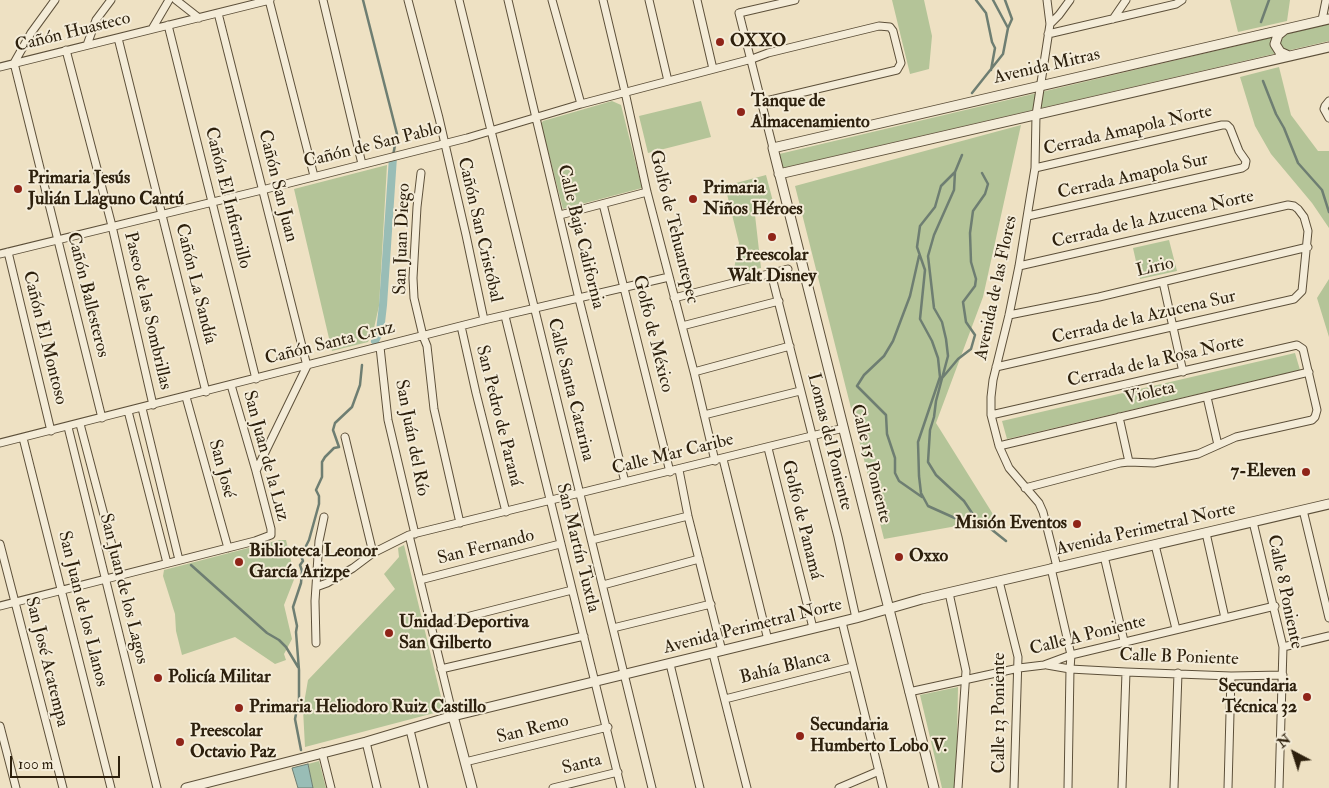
<!DOCTYPE html>
<html>
<head>
<meta charset="utf-8">
<style>
	body { margin:0 }
	#map { position:relative; width:1329px; height:788px; overflow:hidden; background:#eee1c3; font-family:"IM FELL Double Pica",serif }
	canvas { display:block }
	.north { position:absolute; left:1269px; top:728px; width:50px; height:50px; -webkit-text-stroke:4px #f4ecd8; paint-order:stroke; rotate:320deg; font-size:14px; font-weight:700; line-height:20px; text-align:center; color:#2d200d }
	.north::after { content:''; display:block; margin:auto; width:18px; height:22px; background:#2d200d; clip-path:polygon(50% 0,100% 100%,50% 72%,0 100%) }
	.scale { position:absolute; left:10px; top:756px; width:110px; height:22px; box-sizing:border-box; border:2px solid #2d200d; border-top:0; padding-left:6px; font-size:15px; line-height:18px; white-space:nowrap; color:#2d200d; -webkit-text-stroke:4px #f4ecd8; paint-order:stroke }
</style>
</head>
<body>
<div id="map">
<canvas width="1329" height="788"></canvas>
<div class="north">N</div>
<div class="scale">100 m</div>
</div>
<script>
const ctx = document.querySelector('canvas').getContext('2d');
ctx.lineJoin = 'round';
function fillPath(path, color) {
  ctx.fillStyle = color;
  ctx.fill(path, 'evenodd');
}
function toPath(rows) {
  const path = new Path2D();
  for (const r of rows) {
    path.moveTo(r[0], r[1]);
    for (let i = 2; i < r.length; i += 2) path.lineTo(r[i], r[i + 1]);
  }
  return path;
}
function strokePath(path, color, width, dash) {
  ctx.strokeStyle = color;
  ctx.lineWidth = width;
  ctx.lineCap = dash ? 'butt' : 'round';
  ctx.setLineDash(dash || []);
  ctx.stroke(path);
}
function drawText(font, color, halo, rows, align = 'center') {
  ctx.font = font + ' "IM FELL Double Pica",serif';
  ctx.lineWidth = 4;
  ctx.setLineDash([]);
  ctx.textBaseline = 'middle';
  ctx.strokeStyle = halo;
  ctx.fillStyle = color;
  for (const [text, x, y, turn = 0] of rows) {
    ctx.save();
    ctx.translate(x, y);
    ctx.rotate((+turn || 0) * Math.PI / 180);
    ctx.textAlign = isNaN(turn) ? turn : align;
    if (halo) ctx.strokeText(text, 0, 0);
    ctx.fillText(text, 0, 0);
    ctx.restore();
  }
}
fillPath(toPath([
	[892,0,924,0,932,36,929,69,910,74],
	[1230,0,1290,0,1287,21,1238,32],
	[1329,24,1329,41,1171,78,778,169,775,155],
	[1279,67,1291,115,1318,151,1329,151,1329,228,1312,203,1271,154,1255,126,1240,77],
	[612,101,621,105,642,188,563,209,541,124,543,121],
	[701,101,711,137,648,153,639,116],
	[1021,125,983,297,936,423,996,519,884,539,795,186],
	[387,165,379,306,374,328,368,342,332,351,294,189],
	[766,175,775,209,755,215,761,268,733,274,739,243,725,186],
	[1169,240,1177,271,1140,279,1133,248],
	[1329,279,1329,337,1317,298],
	[1295,353,1300,370,1007,439,1002,421],
	[279,540,286,540,295,577,284,605,292,639,284,654,286,660,275,664,235,637,182,655,176,631,175,614,163,576,164,570],
	[404,545,443,705,438,712,305,747,303,709,308,680,395,589,384,574,399,557,398,548],
	[958,687,956,788,942,788,920,695],
	[319,761,326,788,313,788,308,764]
]), '#b4c498');
const water = toPath([
	[308,764,313,788,298,788,292,768,308,764]
]);
fillPath(water, '#99bdb6');
strokePath(water, '#6e7e72', 1);
strokePath(toPath([
	[363,0,397,134,393,156],
	[976,0,986,13,992,42,995,48,991,70],
	[1005,0,1012,19,1008,28],
	[1261,22,1269,0],
	[1263,81,1276,114,1284,128,1298,163,1322,190,1329,212],
	[972,93,1003,54,1008,28,993,0],
	[962,155,955,172,941,186,935,207,920,226,917,247,925,270,920,319,932,341,938,358,940,377,918,442,919,476,921,493,928,506,957,519,991,529,1006,541],
	[955,172,954,190,934,235,928,256,934,308,942,322,946,339,948,356,936,401,934,417,930,430,928,462,936,475,964,501,980,525],
	[919,256,910,296,893,341,884,356,864,375,857,386,886,415,887,434,895,458,895,473,899,481,922,497],
	[943,377,958,359,971,349,975,335,966,322,963,302,975,286,976,279,971,262,970,233,973,211,985,194,988,184,982,173],
	[191,565,267,633,279,640,286,647,298,667],
	[301,750,295,719,299,699,299,670,296,632,297,626,293,607,301,583,302,571,300,565,303,561,301,556,309,540,319,504,319,496,316,490,322,477,322,462,325,457,334,448,339,447,333,430,335,423,352,407,360,385,362,365]
]), '#6e7e72', 2.5);
strokePath(toPath([
	[375,341,380,331,383,305,393,157]
]), '#99bdb6', 8);
const minor = toPath([
	[55,0,31,33,14,63,102,418],
	[176,0,199,18],
	[269,0,314,176],
	[323,0,362,164],
	[408,0,439,118,466,235,484,320],
	[459,0,652,788],
	[508,0,579,299,625,482],
	[552,0,581,104],
	[603,0,625,92,647,192,694,372,715,461],
	[649,0,668,81],
	[697,0,713,69],
	[1047,0,1050,24,1036,115,1035,168,1019,266,1009,315,993,380,991,397,991,415,999,446,1009,468,1039,503,1043,512,1057,567],
	[218,13,307,366,256,471],
	[1113,19,1126,0],
	[1322,20,1326,0],
	[1050,24,1059,15,1070,0],
	[168,25,256,379],
	[152,29,169,0],
	[1048,34,1176,4,1182,0],
	[118,38,206,392],
	[87,45,96,20,111,0],
	[66,50,112,226,153,405],
	[0,67,270,0],
	[1329,101,1325,106,1324,109,1329,118],
	[773,148,739,13,795,0],
	[421,173,417,207,413,278,414,298,423,336,427,346,434,409,460,523],
	[603,204,670,472],
	[560,215,647,192],
	[1028,216,1242,168,1245,166,1246,161,1239,151,1230,128,1227,125,1222,125,1035,168],
	[8,252,51,431],
	[0,254,262,190,467,138,581,104,752,59,768,53,879,26,890,27,893,31,901,63,897,70,762,102],
	[771,273,838,537,856,618],
	[1163,282,1183,372],
	[674,298,788,269],
	[1009,315,1099,297,1308,247],
	[505,316,621,788],
	[461,326,476,393,506,512],
	[682,326,779,301],
	[380,347,388,420,415,534],
	[996,367,1294,299,1302,291,1308,231,1304,217,1298,209,1294,206,1288,205,1019,266],
	[694,372,790,346],
	[186,397,228,548],
	[1207,397,1218,445],
	[142,408,179,560],
	[128,411,167,563],
	[704,415,800,391],
	[991,415,1297,345,1303,349,1317,410,1315,417,1312,420,1236,437,1198,454,1154,463,1129,462,1120,463,1025,488],
	[1119,417,1129,462],
	[80,424,120,576],
	[68,427,157,788],
	[345,437,373,553],
	[23,438,111,788],
	[0,443,484,320,669,277],
	[999,446,1309,372],
	[768,448,813,628],
	[723,459,768,640],
	[679,470,688,516,722,651],
	[1303,510,1329,618],
	[1253,522,1283,647,1279,788],
	[1206,533,1225,618],
	[409,535,453,716],
	[592,540,688,516],
	[0,544,63,788],
	[1155,545,1176,629],
	[1104,556,1124,641],
	[1051,568,1071,655,1070,669,1068,788],
	[420,580,560,544],
	[999,581,1018,657,1014,788],
	[603,585,699,559],
	[316,587,327,583,353,568,373,553,409,535,844,428],
	[949,593,966,671,958,788],
	[0,606,255,541,271,535,271,529,256,471,231,385],
	[842,622,883,788],
	[431,626,572,590],
	[613,628,711,604],
	[316,643,315,601,319,541,324,517],
	[1283,647,1329,636],
	[713,654,747,788],
	[670,664,700,788],
	[1047,665,1070,669,1126,672,1231,676,1283,675],
	[441,669,584,636],
	[909,692,1019,668,1044,665,1071,655,1275,606],
	[725,699,852,667],
	[0,726,16,788],
	[410,730,424,788],
	[366,742,377,788],
	[322,752,331,788],
	[465,762,608,727],
	[553,788,618,772],
	[839,788,879,771],
	[1122,788,1126,672],
	[1174,788,1178,673],
	[1228,788,1231,676]
]);
const tertiary = toPath([
	[1284,30,1278,35,1275,44,1280,52,1289,56],
	[779,174,1329,47],
	[453,716,472,788],
	[186,788,366,742,453,716,856,618,922,599,1329,504],
	[934,788,773,148,1329,19]
]);
strokePath(minor, '#5d503a', 9);
strokePath(tertiary, '#5d503a', 11);
strokePath(minor, '#f4ecd8', 7);
strokePath(tertiary, '#f4ecd8', 9);
for (const [x, y, r, color] of [
	[720,42,5,"#8f2418"],
	[741,112,5,"#8f2418"],
	[18,189,5,"#8f2418"],
	[693,199,5,"#8f2418"],
	[772,237,5,"#8f2418"],
	[1306,472,5,"#8f2418"],
	[1077,524,5,"#8f2418"],
	[899,557,5,"#8f2418"],
	[239,562,5,"#8f2418"],
	[389,633,5,"#8f2418"],
	[158,678,5,"#8f2418"],
	[1307,697,5,"#8f2418"],
	[239,708,5,"#8f2418"],
	[800,736,5,"#8f2418"],
	[180,742,5,"#8f2418"]
]) {
  const dot = new Path2D();
  dot.arc(x, y, r, 0, 2 * Math.PI);
  ctx.fillStyle = color;
  ctx.fill(dot);
  strokePath(dot, '#f4ecd8', 2);
}
drawText('18px', '#2d200d', '#f4ecd8', [
	["Cañón Huasteco",73,33,-14],
	["Avenida Mitras",1047,67,-13],
	["Cerrada Amapola Norte",1128,131,-13],
	["Cañón de San Pablo",373,146,-14],
	["Cerrada Amapola Sur",1133,177,-13],
	["Cañón San Juan",277,186,76],
	["Cañón El Infiernillo",227,198,76],
	["Cerrada de la Azucena Norte",1153,220,-13],
	["Golfo de Tehuantepec",673,227,76],
	["Cañón San Cristóbal",479,230,77],
	["Calle Baja California",580,237,76],
	["San Juan Diego",403,239,-88],
	["Lirio",1155,268,-13],
	["Cañón La Sandía",195,284,76],
	["Avenida de las Flores",997,288,-78],
	["Cañón Ballesteros",87,295,76],
	["Paseo de las Sombrillas",147,311,77],
	["Cerrada de la Azucena Sur",1144,318,-13],
	["Golfo de México",652,334,76],
	["Cañón El Montoso",44,338,76],
	["Cañón Santa Cruz",330,344,-14],
	["Cerrada de la Rosa Norte",1156,362,-13],
	["Calle Santa Catarina",570,390,76],
	["Violeta",1150,394,-13],
	["San Pedro de Paraná",498,416,76],
	["San Juán del Río",411,438,79],
	["Lomas del Poniente",829,442,76],
	["Calle Mar Caribe",673,455,-14],
	["San Juan de la Luz",265,456,75],
	["Calle 15 Poniente",870,464,76],
	["San José",221,469,75],
	["Golfo de Panamá",801,520,76],
	["Avenida Perimetral Norte",1146,530,-13],
	["San Fernando",486,548,-14],
	["San Martín Tuxtla",577,548,76],
	["San Juan de los Lagos",123,589,76],
	["Calle 8 Poniente",1284,592,78],
	["San Juan de los Llanos",82,609,76],
	["Avenida Perimetral Norte",753,627,-14],
	["Calle A Poniente",1088,636,-14],
	["Calle B Poniente",1179,658,2],
	["San José Acatempa",46,662,76],
	["Bahía Blanca",785,668,-14],
	["Calle 13 Poniente",1000,713,-90],
	["San Remo",533,730,-14],
	["Santa",582,765,-14]
]);
drawText('bold 18px', '#2d200d', '#f4ecd8', [
	["OXXO",730,42],
	["Tanque de",751,102],
	["Almacenamiento",751,123],
	["Primaria Jesús",28,179],
	["Julián Llaguno Cantú",28,200],
	["Primaria",703,189],
	["Niños Héroes",703,210],
	["Preescolar",772,256,"center"],
	["Walt Disney",772,277,"center"],
	["7-Eleven",1296,472,"right"],
	["Misión Eventos",1067,524,"right"],
	["Biblioteca Leonor",249,552],
	["García Arizpe",249,573],
	["Oxxo",909,557],
	["Unidad Deportiva",399,623],
	["San Gilberto",399,644],
	["Policía Militar",168,678],
	["Secundaria",1297,687,"right"],
	["Técnica 32",1297,708,"right"],
	["Primaria Heliodoro Ruiz Castillo",249,708],
	["Secundaria",810,726],
	["Humberto Lobo V.",810,747],
	["Preescolar",190,732],
	["Octavio Paz",190,753]
], 'left');
</script>
</body>
</html>
